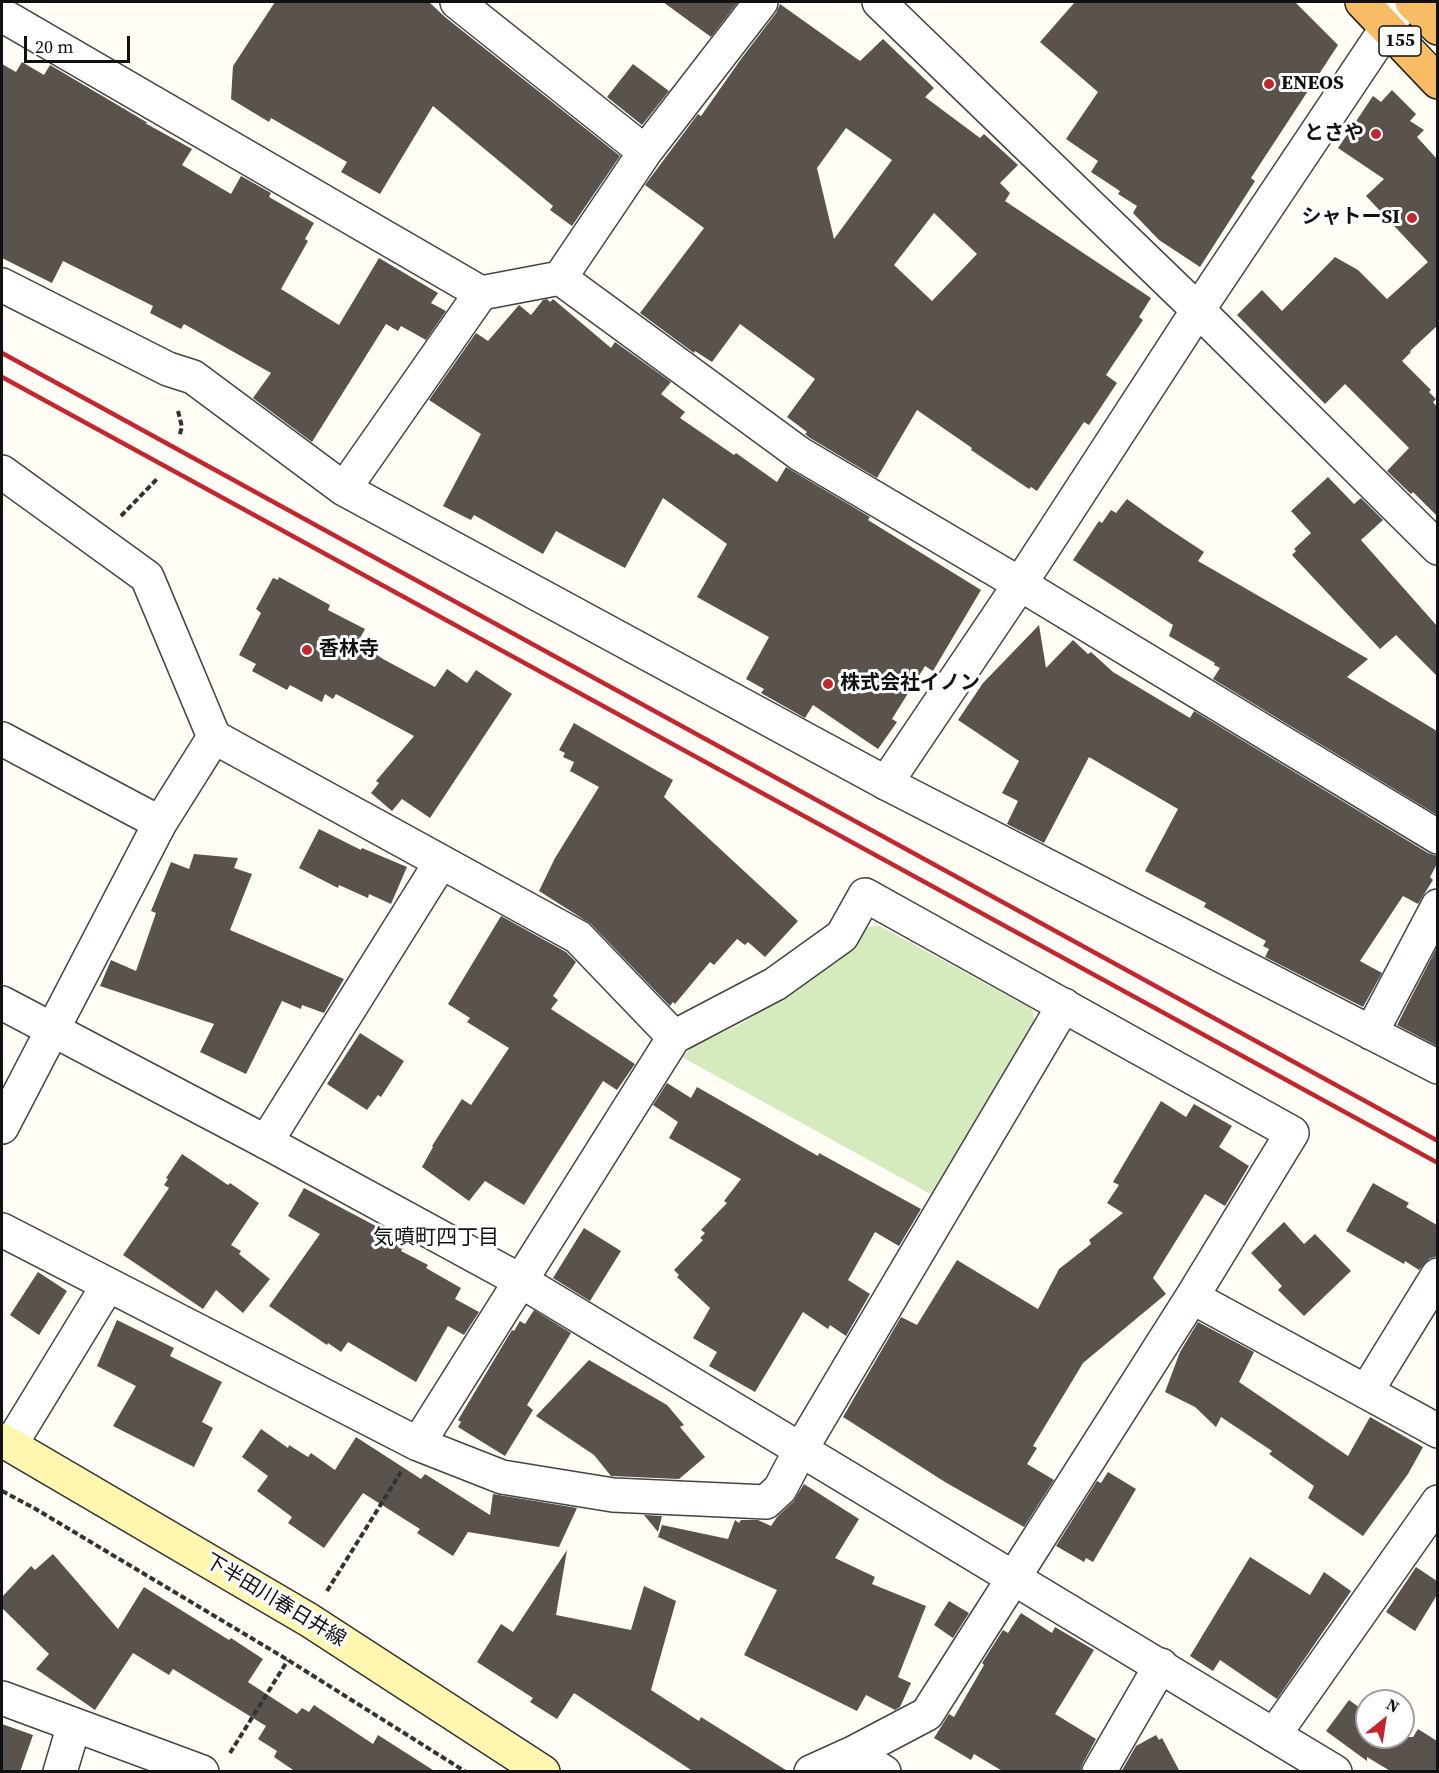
<!DOCTYPE html>
<html>
<head>
<meta charset="utf-8">
<style>
	body { margin:0 }
	#map { position:relative; width:1439px; height:1773px; overflow:hidden; background:#fffdf5; font-family:"Source Serif 4",serif }
	canvas { display:block }
	.frame { position:absolute; inset:0; border:3px solid #111; pointer-events:none }
	.north { position:absolute; left:1355px; top:1689px; width:60px; height:60px; box-sizing:border-box; background:#fff; border:2px solid #a0a0a0; border-radius:50%; rotate:30deg; font-size:16px; font-weight:700; line-height:24px; text-align:center; color:#111 }
	.north::after { content:''; display:block; margin:auto; width:21px; height:27px; background:#c4262e; clip-path:polygon(50% 0,100% 100%,50% 72%,0 100%) }
	.scale { position:absolute; left:24px; top:36px; width:106px; height:27px; box-sizing:border-box; border:3px solid #111; border-top:0; padding-left:8px; font-size:18px; line-height:21px; white-space:nowrap; color:#111; -webkit-text-stroke:4px #fff; paint-order:stroke }
</style>
</head>
<body>
<div id="map">
<canvas width="1439" height="1773"></canvas>
<div class="frame"></div>
<div class="north">N</div>
<div class="scale">20 m</div>
</div>
<script>
const ctx = document.querySelector('canvas').getContext('2d');
ctx.lineJoin = 'round';
function fillPath(path, color) {
  ctx.fillStyle = color;
  ctx.fill(path, 'evenodd');
}
function toPath(rows) {
  const path = new Path2D();
  for (const r of rows) {
    path.moveTo(r[0], r[1]);
    for (let i = 2; i < r.length; i += 2) path.lineTo(r[i], r[i + 1]);
  }
  return path;
}
function strokePath(path, color, width, dash) {
  ctx.strokeStyle = color;
  ctx.lineWidth = width;
  ctx.lineCap = dash ? 'butt' : 'round';
  ctx.setLineDash(dash || []);
  ctx.stroke(path);
}
function drawText(font, color, halo, rows, align = 'center') {
  ctx.font = font + ' "Source Serif 4","Noto Sans JP",serif';
  ctx.lineWidth = 6;
  ctx.setLineDash([]);
  ctx.textBaseline = 'middle';
  ctx.strokeStyle = halo;
  ctx.fillStyle = color;
  for (const [text, x, y, turn = 0] of rows) {
    ctx.save();
    ctx.translate(x, y);
    ctx.rotate((+turn || 0) * Math.PI / 180);
    ctx.textAlign = isNaN(turn) ? turn : align;
    if (halo) ctx.strokeText(text, 0, 0);
    ctx.fillText(text, 0, 0);
    ctx.restore();
  }
}
fillPath(toPath([
	[878,925,1032,1009,1036,1024,934,1196,682,1057,693,1046,741,1024,849,951,862,929]
]), '#d5ebbd');
fillPath(toPath([
	[275,2,429,2,445,17,620,156,572,226,550,210,553,206,433,106,380,194,341,172,347,162,271,118,269,122,231,99,233,66],
	[663,2,738,2,711,37],
	[1075,2,1295,2,1338,45,1251,178,1255,181,1200,267,1159,240,1133,213,1137,206,1118,194,1120,191,1091,172,1098,161,1066,139,1098,92,1040,42],
	[780,4,860,61,883,39,934,88,925,97,980,138,984,134,1018,165,1000,183,1010,193,1005,201,1151,298,1139,317,1143,320,1106,375,1117,383,1089,425,1084,422,1037,491,1031,487,1029,489,971,450,972,448,917,410,877,478,810,438,805,434,807,432,787,417,815,379,740,324,712,362,695,351,694,353,640,313,704,228,645,185,698,114,701,116,741,59,776,13],
	[846,128,892,160,834,239,817,168],
	[934,213,977,254,932,301,894,265],
	[22,62,44,75,50,65,148,123,145,123,192,149,182,165,231,194,241,176,271,193,269,197,314,223,305,239,308,241,281,289,339,325,379,258,438,293,431,303,446,311,426,340,401,326,398,331,386,324,312,442,253,398,271,373,184,324,181,329,150,313,153,306,63,261,52,283,2,258,2,64,16,72],
	[633,64,669,91,642,125,607,97],
	[1392,90,1416,114,1410,121,1424,130,1417,137,1437,159,1437,326,1410,351,1411,352,1402,361,1431,390,1429,392,1436,399,1433,402,1437,407,1437,516,1413,492,1411,494,1387,471,1409,448,1345,384,1325,404,1237,315,1262,290,1282,311,1335,257,1358,270,1387,299,1428,262,1366,196,1384,179,1338,148,1373,96,1381,102],
	[547,299,550,302,553,299,611,348,615,342,671,382,661,394,685,412,680,418,734,455,736,453,777,482,786,467,870,517,868,520,981,590,933,671,925,666,892,719,897,722,878,749,813,705,805,718,761,693,764,689,746,679,769,637,697,597,727,544,663,498,625,568,556,531,543,554,474,515,471,520,443,506,481,434,429,400,476,333,488,341,519,305,531,315,543,300],
	[1328,477,1354,504,1361,498,1383,520,1361,540,1437,626,1437,676,1396,635,1380,649,1292,555,1296,551,1294,549,1311,533,1291,511],
	[1127,499,1163,525,1204,552,1198,561,1368,659,1347,677,1437,731,1437,815,1213,679,1220,668,1214,665,1215,663,1169,636,1173,625,1073,560,1099,521,1102,523,1111,510,1116,513],
	[279,577,330,605,328,610,365,629,358,642,383,659,435,687,447,669,467,683,476,670,512,694,430,818,402,799,392,811,371,793,379,783,376,781,414,736,336,694,333,699,325,694,322,702,290,685,287,690,252,671,256,664,239,655,261,613,256,609,273,578,278,580],
	[1039,625,1046,668,1073,640,1088,654,1091,652,1113,672,1190,718,1194,711,1428,853,1437,856,1437,864,1430,877,1433,880,1418,904,1403,896,1360,961,1382,973,1363,1007,1265,957,1269,949,1263,946,1266,941,1204,907,1206,903,1145,871,1178,809,1089,757,1044,843,1007,824,1018,801,1002,793,1019,761,958,720,983,683],
	[574,723,673,780,664,797,798,921,765,957,748,942,745,945,737,939,714,965,710,962,675,1004,673,1002,670,1006,591,924,539,891,555,858,599,787,570,771,574,762,563,757,565,753,559,750],
	[319,829,361,850,362,848,407,867,391,904,369,894,368,898,339,885,338,888,299,868],
	[194,854,238,858,234,868,252,874,230,930,344,979,324,1013,302,1005,301,1009,282,1001,246,1074,200,1052,214,1024,100,986,111,960,136,971,156,913,151,911,171,862,189,869],
	[501,916,566,952,576,962,553,996,558,1000,551,1009,635,1064,617,1090,603,1081,524,1205,485,1181,469,1201,422,1167,433,1147,432,1146,462,1099,471,1105,509,1048,467,1022,470,1018,448,1004],
	[1437,947,1437,1046,1397,1025],
	[360,1033,404,1061,381,1097,378,1095,367,1110,327,1084],
	[667,1083,691,1098,697,1087,818,1156,819,1153,921,1209,899,1246,875,1232,848,1280,870,1294,846,1336,830,1325,828,1329,803,1312,755,1392,709,1366,717,1352,693,1338,710,1308,677,1277,679,1275,674,1270,703,1240,700,1238,705,1233,701,1230,727,1203,724,1201,741,1179,669,1138,678,1122,653,1105],
	[1161,1101,1186,1117,1194,1104,1232,1126,1219,1147,1249,1166,1225,1206,1205,1194,1153,1278,1166,1294,1083,1363,1033,1446,1037,1448,1027,1464,1054,1480,1024,1527,945,1482,843,1417,901,1317,917,1325,957,1260,1038,1309,1059,1269,1091,1244,1089,1240,1123,1213,1107,1203,1119,1185,1113,1182],
	[182,1154,228,1185,230,1183,259,1203,231,1245,241,1251,239,1254,270,1279,243,1313,216,1290,203,1309,123,1255,169,1188,164,1185,168,1179,166,1178],
	[1373,1183,1409,1203,1406,1207,1437,1225,1437,1256,1429,1259,1419,1270,1405,1261,1404,1264,1346,1231],
	[304,1188,406,1242,401,1251,428,1265,426,1268,461,1288,455,1299,479,1312,464,1335,448,1326,416,1382,348,1342,341,1352,328,1343,327,1345,269,1306,320,1234,288,1216],
	[1284,1222,1304,1244,1315,1234,1351,1271,1304,1316,1278,1290,1282,1286,1251,1253],
	[584,1228,621,1251,590,1301,553,1278],
	[38,1272,67,1291,39,1335,10,1315],
	[534,1310,571,1333,527,1405,533,1410,505,1456,458,1427,461,1422,458,1420,512,1330,514,1331,520,1321,525,1324],
	[117,1320,174,1348,170,1356,222,1382,202,1422,213,1428,194,1467,113,1426,136,1386,97,1366],
	[1198,1322,1254,1352,1239,1382,1348,1456,1370,1417,1423,1447,1408,1474,1363,1536,1308,1498,1314,1486,1269,1454,1272,1451,1221,1417,1216,1427,1195,1407,1165,1392,1180,1352],
	[589,1360,667,1405,684,1425,680,1427,705,1457,679,1479,611,1476,594,1455,536,1416],
	[261,1429,288,1448,289,1445,308,1457,311,1453,335,1470,356,1437,421,1479,425,1474,490,1515,493,1494,577,1508,559,1547,468,1532,453,1556,417,1533,420,1529,363,1493,324,1548,288,1523,292,1517,257,1491,268,1476,242,1457],
	[1108,1472,1136,1489,1093,1562,1086,1558,1084,1562,1056,1546,1097,1481,1101,1483],
	[804,1484,859,1519,835,1558,875,1577,872,1584,926,1606,898,1677,911,1683,900,1707,895,1710,866,1695,857,1711,744,1655,777,1590,658,1537,662,1525,728,1539,735,1520,739,1523,741,1520,758,1520,771,1526,777,1517,793,1502],
	[644,1515,662,1516,658,1532],
	[567,1550,556,1615,631,1630,644,1586,676,1601,651,1690,699,1721,701,1717,789,1772,694,1772,574,1693,557,1719,530,1702,533,1698,477,1662,501,1624,513,1632],
	[53,1554,118,1629,144,1587,229,1640,231,1638,263,1659,248,1682,297,1714,302,1708,309,1712,314,1705,373,1744,378,1735,436,1772,296,1772,274,1757,277,1751,258,1739,266,1726,173,1669,169,1675,133,1653,95,1710,36,1669,49,1654,2,1608,2,1597,31,1566,35,1570],
	[1250,1557,1310,1595,1324,1572,1351,1591,1277,1699,1220,1660,1213,1671,1190,1656],
	[1416,1567,1437,1581,1437,1595,1415,1631,1386,1612],
	[949,1601,969,1613,953,1638,934,1625],
	[1021,1613,1052,1633,1055,1627,1094,1650,1055,1714,1096,1739,1083,1763,1080,1772,1004,1772,974,1754,971,1760,934,1738,949,1714,954,1717,984,1665,982,1663,1003,1630,1008,1633],
	[1349,1700,1367,1713,1367,1737,1413,1737,1418,1729,1437,1741,1437,1772,1392,1772,1367,1757,1367,1761,1326,1731],
	[2,1724,33,1735,20,1772,2,1772],
	[1156,1735,1159,1740,1162,1738,1180,1772,1121,1772,1136,1746]
]), '#5a524d');
const minor = toPath([
	[457,2,645,152],
	[879,2,1198,310,1438,548],
	[2,15,481,293],
	[560,278,800,454,1020,584,1438,837],
	[2,285,168,369,193,377,344,489,886,783,1438,1067],
	[2,472,147,577,214,737,578,937,674,1037],
	[344,489,481,293,560,278,645,152,761,2],
	[2,739,160,823],
	[1371,1033,1438,906],
	[2,1127,160,823,214,737],
	[266,1142,441,862],
	[2,1230,418,1444,502,1477,613,1495,766,1502,780,1489,801,1449,1064,1005],
	[1192,1297,1438,1431],
	[1366,1392,1438,1275],
	[11,1444,108,1285],
	[418,1444,674,1037,775,984,842,936,865,895,1292,1133,1192,1297,927,1714,853,1753,811,1772],
	[2,1698,202,1772],
	[1274,1735,1438,1502],
	[853,1753,884,1772],
	[60,1772,74,1725],
	[1099,1772,1161,1665]
]);
const tertiary = toPath([
	[886,783,1020,584,1198,310,1404,2],
	[2,1003,266,1142,521,1281,1335,1772]
]);
const secondary = toPath([
	[2,1440,309,1620,543,1772]
]);
const trunk = toPath([
	[1362,2,1438,82],
	[1412,2,1438,28]
]);
strokePath(minor, '#444', 36);
strokePath(tertiary, '#444', 36);
strokePath(secondary, '#333', 36);
strokePath(trunk, '#222', 36);
strokePath(toPath([
	[178,411,182,427,179,437],
	[121,516,158,478],
	[2,1491,34,1508,288,1660,466,1772],
	[327,1591,401,1472],
	[230,1753,288,1660]
]), '#333', 4, [6, 3]);
strokePath(minor, '#fff', 33);
strokePath(tertiary, '#fff', 33);
strokePath(secondary, '#fff6b0', 33);
strokePath(trunk, '#f7bc64', 33);
strokePath(toPath([
	[2,353,1438,1141],
	[2,377,1438,1163]
]), '#c4262e', 4.5);
for (const [x, y, r, color] of [
	[1269,84,6,"#c4262e"],
	[1376,134,6,"#c4262e"],
	[1412,218,6,"#c4262e"],
	[307,650,6,"#c4262e"],
	[828,684,6,"#c4262e"]
]) {
  const dot = new Path2D();
  dot.arc(x, y, r, 0, 2 * Math.PI);
  ctx.fillStyle = color;
  ctx.fill(dot);
  strokePath(dot, '#fff', 2);
}
for (const [x, y, w] of [
	[1400,41,42]
]) {
  const box = new Path2D();
  box.roundRect(x - w / 2, y - 15, w, 30, 4.5);
  ctx.fillStyle = '#fff';
  ctx.fill(box);
  strokePath(box, '#111', 1.5);
}
drawText('bold 18px', '#111', null, [
	["155",1400,41]
]);
drawText('bold 20px', '#111', '#fff', [
	["ENEOS",1281,84],
	["とさや",1364,134,"right"],
	["シャトーSI",1400,218,"right"],
	["香林寺",319,650],
	["株式会社イノン",840,684]
], 'left');
drawText('20px', '#111', '#fff', [
	["下半田川春日井線",275,1601,31]
]);
drawText('21px', '#111', '#fff', [
	["気噴町四丁目",436,1239]
]);
</script>
</body>
</html>
